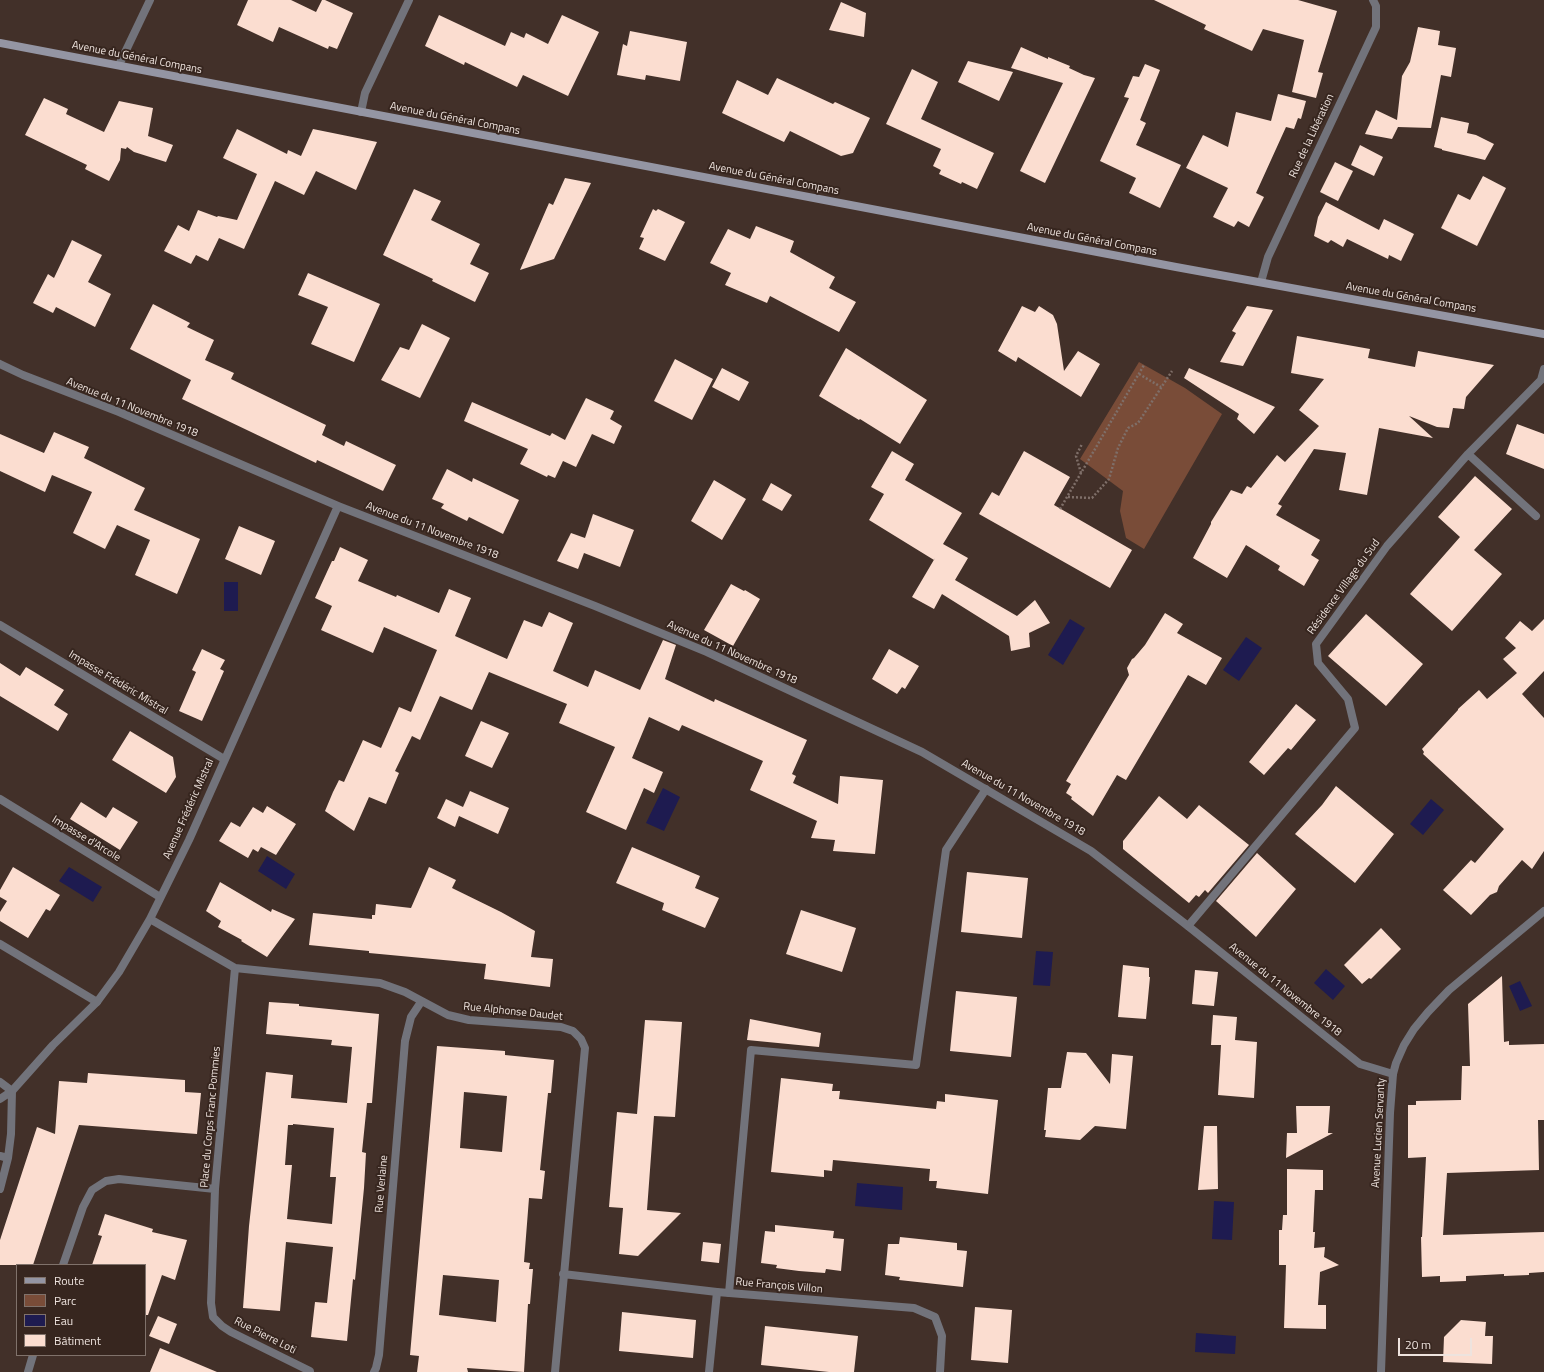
<!DOCTYPE html>
<html>
<head>
<meta charset="utf-8">
<style>
	body { margin:0 }
	#map { position:relative; width:1544px; height:1372px; overflow:hidden; background:#423029; font-family:"Titillium Web",sans-serif }
	canvas { display:block }
	.legend { position:absolute; left:16px; top:1264px; width:130px; height:92px; box-sizing:border-box; background:#37261f; border:1px solid #80726b; margin:0; padding:5px 7px; list-style:none; font-size:12px; color:#eee3de }
	.legend li { display:flex; align-items:center; gap:8px; height:20px }
	.legend b { width:20px; border:1px solid #80726b }
	.scale { position:absolute; left:1398px; top:1338px; width:74px; height:18px; box-sizing:border-box; border:2px solid #eee3de; border-top:0; padding-left:5px; font-size:12px; line-height:14px; white-space:nowrap; color:#eee3de; -webkit-text-stroke:3px #37261f; paint-order:stroke }
</style>
</head>
<body>
<div id="map">
<canvas width="1544" height="1372"></canvas>
<ul class="legend">
<li><b style="height:5px;background:#9495a3"></b>Route</li>
<li><b style="height:11px;background:#794c38"></b>Parc</li>
<li><b style="height:11px;background:#1e1b50"></b>Eau</li>
<li><b style="height:11px;background:#fbddd0"></b>Bâtiment</li>
</ul>
<div class="scale">20 m</div>
</div>
<script>
const ctx = document.querySelector('canvas').getContext('2d');
ctx.lineJoin = 'round';
function fillPath(path, color) {
  ctx.fillStyle = color;
  ctx.fill(path, 'evenodd');
}
function toPath(rows) {
  const path = new Path2D();
  for (const r of rows) {
    path.moveTo(r[0], r[1]);
    for (let i = 2; i < r.length; i += 2) path.lineTo(r[i], r[i + 1]);
  }
  return path;
}
function strokePath(path, color, width, dash) {
  ctx.strokeStyle = color;
  ctx.lineWidth = width;
  ctx.lineCap = dash ? 'butt' : 'round';
  ctx.setLineDash(dash || []);
  ctx.stroke(path);
}
function drawText(font, color, halo, rows, align = 'center') {
  ctx.font = font + ' "Titillium Web",sans-serif';
  ctx.lineWidth = 4;
  ctx.setLineDash([]);
  ctx.textBaseline = 'middle';
  ctx.strokeStyle = halo;
  ctx.fillStyle = color;
  for (const [text, x, y, turn = 0] of rows) {
    ctx.save();
    ctx.translate(x, y);
    ctx.rotate((+turn || 0) * Math.PI / 180);
    ctx.textAlign = isNaN(turn) ? turn : align;
    if (halo) ctx.strokeText(text, 0, 0);
    ctx.fillText(text, 0, 0);
    ctx.restore();
  }
}
fillPath(toPath([
	[1139,362,1185,388,1222,414,1144,549,1126,538,1120,511,1123,491,1080,459]
]), '#794c38');
fillPath(toPath([
	[224,582,238,582,238,611,224,611],
	[1070,619,1085,628,1063,665,1048,655],
	[1246,637,1262,648,1239,681,1223,670],
	[663,788,680,797,664,831,646,823],
	[1431,799,1444,810,1423,835,1410,824],
	[267,856,295,874,286,889,258,871],
	[69,867,102,887,93,902,59,881],
	[1036,951,1053,952,1050,986,1033,985],
	[1326,969,1345,986,1333,1000,1314,983],
	[1520,981,1532,1006,1520,1011,1509,986],
	[857,1183,903,1187,902,1210,855,1206],
	[1214,1201,1234,1202,1232,1240,1212,1239],
	[1196,1333,1236,1336,1235,1354,1195,1352]
]), '#1e1b50');
fillPath(toPath([
	[248,0,291,0,316,12,322,0,325,0,353,13,337,49,329,46,328,49,279,27,273,42,237,25],
	[1154,0,1298,0,1337,11,1318,72,1323,73,1316,98,1292,92,1304,40,1263,29,1252,51,1204,29,1206,25],
	[841,2,866,13,864,37,829,30],
	[439,15,505,46,511,32,524,38,526,33,548,44,562,15,599,32,568,96,523,75,517,87,465,62,464,65,425,46],
	[1418,27,1440,31,1438,45,1456,48,1451,77,1441,75,1431,128,1398,127,1392,139,1365,134,1376,110,1397,120,1402,76,1410,62],
	[630,31,687,42,680,81,646,75,645,80,617,75,623,44,627,46],
	[1021,47,1048,59,1048,57,1070,66,1069,68,1084,75,1095,78,1045,183,1020,171,1063,83,1011,68],
	[968,61,1013,72,999,101,958,82],
	[1145,64,1160,70,1140,120,1146,123,1136,145,1181,165,1160,208,1129,193,1136,178,1100,161,1129,98,1124,97,1133,76,1139,77],
	[912,69,938,82,921,119,994,153,977,189,962,182,961,184,939,174,941,170,933,166,941,149,886,124],
	[777,78,833,104,835,102,870,118,853,153,841,156,790,131,784,142,722,113,737,80,768,95],
	[1278,94,1306,101,1301,119,1298,118,1294,129,1286,127,1256,193,1264,197,1249,227,1238,221,1234,227,1213,217,1228,188,1186,168,1203,135,1228,147,1236,112,1271,121],
	[44,98,68,109,66,114,104,132,119,101,153,108,148,136,173,145,166,162,134,152,127,147,126,149,121,148,120,160,109,181,85,169,87,165,25,135],
	[1441,117,1469,123,1467,133,1476,135,1494,144,1485,160,1442,150,1442,149,1434,147],
	[237,129,287,154,288,150,301,156,313,129,377,142,356,190,316,171,304,195,275,181,244,249,219,238,208,261,196,255,191,264,164,251,178,225,189,231,198,210,217,217,218,216,237,220,257,174,223,158],
	[1360,145,1383,157,1374,176,1351,165],
	[1335,162,1353,171,1338,201,1320,192],
	[1483,176,1506,188,1477,246,1441,228,1458,194,1470,200],
	[565,178,591,183,554,259,520,270,549,203,553,205],
	[414,189,441,201,431,220,480,244,470,264,489,273,475,302,432,281,433,279,383,255],
	[1326,202,1379,230,1384,219,1414,234,1401,261,1389,255,1388,259,1347,239,1343,247,1331,240,1328,243,1314,236,1318,217],
	[653,209,656,211,658,209,685,222,665,261,639,249,644,238,640,237],
	[756,226,794,241,790,252,835,277,829,288,856,302,839,332,770,296,767,303,725,285,731,273,710,263,728,229,750,239],
	[72,240,102,255,88,282,111,294,95,327,56,307,53,313,33,303,48,274,54,278],
	[308,273,380,304,354,362,311,344,328,307,298,295],
	[153,304,190,323,187,327,214,340,205,360,234,373,231,379,326,425,322,435,344,446,346,441,396,465,383,491,317,460,316,463,182,399,191,380,130,349],
	[1022,306,1035,312,1039,306,1053,315,1057,324,1064,371,1078,351,1100,364,1081,397,1018,357,1016,362,998,351],
	[1247,306,1273,310,1243,366,1220,362,1236,333,1232,331],
	[422,324,450,338,420,398,381,380,400,347,409,350],
	[1297,336,1370,349,1368,358,1415,367,1418,351,1494,365,1466,397,1464,409,1453,408,1449,428,1437,427,1409,416,1433,438,1379,428,1367,495,1339,490,1346,453,1314,449,1278,504,1282,506,1276,515,1320,540,1311,555,1319,560,1304,586,1278,570,1280,566,1246,545,1227,578,1193,558,1211,524,1211,522,1231,490,1242,494,1247,486,1251,488,1277,455,1285,462,1319,426,1299,410,1324,379,1291,373],
	[846,348,927,400,900,444,860,419,859,420,819,396],
	[675,359,713,379,692,420,654,401],
	[722,368,749,382,739,401,712,387],
	[1189,368,1275,407,1254,434,1237,419,1239,414,1184,378],
	[586,398,614,411,610,419,622,426,614,444,592,434,576,467,563,461,555,478,548,475,547,477,520,464,528,449,464,421,472,402,550,436,552,433,565,440],
	[1517,424,1544,434,1544,469,1506,454],
	[54,432,89,447,84,458,145,488,134,510,200,539,177,594,135,575,150,540,117,525,105,549,73,533,92,492,52,475,45,492,0,471,0,434,44,453],
	[892,451,914,464,905,480,962,513,943,544,968,558,955,580,1017,616,1035,600,1050,623,1029,633,1030,647,1011,651,1009,636,942,594,934,609,912,597,935,558,934,560,869,520,884,494,871,487],
	[1024,451,1070,477,1054,505,1132,550,1110,588,979,514,992,492,999,496],
	[447,469,472,482,473,478,519,500,503,534,469,517,467,521,441,508,444,504,432,499],
	[1475,476,1512,509,1474,550,1502,574,1452,631,1410,594,1460,537,1438,517],
	[714,480,746,499,722,540,691,521],
	[771,483,792,495,782,511,762,500],
	[593,514,634,530,620,567,584,553,578,569,557,561,571,533,585,538],
	[239,526,275,541,261,575,225,559],
	[340,547,368,560,358,581,396,597,397,595,439,613,449,589,471,598,455,636,507,659,524,620,542,627,549,612,573,623,553,671,588,687,595,670,640,690,663,640,676,645,665,679,714,702,715,699,807,740,792,774,796,776,793,783,838,804,840,776,883,780,875,854,833,851,835,840,811,838,817,821,750,790,763,761,682,725,679,731,649,717,632,758,663,772,654,793,644,788,626,830,586,812,615,747,559,723,567,704,489,672,472,710,440,696,420,740,412,736,395,771,399,773,386,804,369,797,354,831,325,811,333,792,339,780,344,782,363,740,381,748,399,707,411,712,437,650,384,627,373,653,321,630,332,606,315,598,332,561,334,561],
	[731,584,744,591,745,590,760,599,733,646,704,630],
	[1165,613,1183,624,1177,633,1222,658,1206,685,1188,675,1126,780,1117,775,1093,816,1071,799,1072,797,1066,793,1071,784,1066,781,1129,675,1127,668,1132,659,1134,658,1145,645],
	[1366,614,1423,664,1386,706,1328,656],
	[1544,619,1544,671,1522,694,1544,718,1544,851,1532,869,1522,860,1499,886,1497,892,1490,895,1471,915,1443,890,1471,860,1475,863,1504,829,1423,754,1424,752,1422,749,1458,710,1458,709,1479,690,1487,699,1517,673,1503,659,1516,648,1505,638,1520,621,1532,631],
	[202,649,225,660,220,669,224,671,202,721,179,711,196,672,192,670],
	[889,649,919,666,905,689,902,687,897,694,872,679],
	[0,663,20,676,26,667,64,690,54,705,68,714,58,731,0,696],
	[1296,704,1316,720,1291,750,1288,748,1264,775,1249,762],
	[481,721,509,733,492,768,465,756],
	[130,731,173,757,176,777,166,793,112,760],
	[1336,786,1394,834,1355,883,1295,834,1322,805],
	[470,791,509,808,498,834,459,816,455,827,437,818,446,799,463,807],
	[1159,796,1187,819,1199,805,1249,845,1208,893,1205,890,1199,897,1196,895,1189,903,1123,849,1123,841],
	[81,802,106,818,113,807,138,822,120,850,70,819],
	[267,806,296,824,276,855,261,847,258,852,253,849,248,858,219,841,231,822,240,827,253,807,263,813],
	[632,847,700,876,695,888,719,898,705,928,662,910,664,903,616,883],
	[1257,853,1296,889,1256,937,1216,901],
	[13,867,60,895,50,911,46,909,28,938,0,921,0,912,7,901,0,897,0,890],
	[429,867,456,880,452,888,501,912,535,931,531,957,553,959,550,987,484,979,486,964,369,953,369,951,309,945,313,913,372,919,372,915,375,915,376,904,411,908],
	[967,872,1028,878,1022,938,961,932],
	[220,882,271,912,272,909,295,919,267,957,241,941,242,940,218,927,221,921,206,911],
	[801,910,856,928,842,972,786,954],
	[1381,928,1401,949,1371,979,1369,978,1362,984,1344,965],
	[1123,965,1149,968,1149,977,1150,977,1146,1019,1118,1017],
	[1195,970,1218,972,1214,1006,1192,1004],
	[1502,976,1504,1042,1509,1041,1509,1045,1544,1044,1544,1120,1538,1120,1539,1170,1447,1173,1443,1235,1544,1232,1544,1272,1529,1273,1529,1275,1504,1276,1504,1274,1466,1276,1466,1281,1440,1282,1440,1276,1422,1277,1421,1237,1422,1237,1426,1157,1408,1158,1408,1105,1416,1105,1416,1101,1461,1100,1462,1066,1470,1066,1468,1004],
	[956,991,1017,997,1011,1057,950,1051],
	[269,1002,299,1004,299,1006,379,1014,372,1103,367,1103,362,1152,366,1153,364,1188,355,1280,353,1279,347,1341,311,1337,315,1302,327,1303,333,1247,286,1242,280,1311,243,1308,249,1226,266,1072,293,1075,291,1098,347,1103,352,1047,331,1045,332,1040,266,1034],
	[293,1124,334,1128,330,1177,336,1177,332,1224,287,1219,292,1165,285,1165,288,1125,293,1125],
	[1213,1015,1237,1017,1235,1040,1257,1042,1254,1098,1218,1095,1221,1045,1211,1045],
	[750,1019,821,1033,819,1047,747,1040],
	[645,1020,682,1022,675,1117,654,1116,647,1210,681,1213,638,1256,619,1254,623,1208,609,1207,617,1112,637,1114],
	[437,1046,505,1051,505,1055,554,1060,551,1093,548,1093,540,1170,545,1171,542,1199,529,1198,524,1262,530,1263,529,1269,533,1269,530,1304,528,1304,524,1372,467,1368,468,1372,417,1372,419,1356,410,1355],
	[464,1092,507,1096,502,1152,460,1148],
	[443,1275,499,1280,496,1322,439,1315],
	[1067,1052,1086,1053,1110,1084,1112,1054,1133,1056,1126,1129,1095,1126,1080,1140,1045,1137,1046,1130,1044,1130,1048,1088,1061,1088],
	[88,1073,185,1080,185,1092,201,1093,197,1134,79,1125,33,1265,0,1265,0,1240,37,1127,55,1134,59,1081,87,1083],
	[781,1078,833,1084,832,1091,840,1091,839,1099,936,1109,937,1101,945,1102,945,1094,998,1100,988,1194,936,1188,937,1181,929,1181,930,1169,833,1160,832,1171,824,1170,824,1177,771,1172],
	[1296,1106,1330,1106,1328,1133,1333,1133,1286,1158,1287,1133,1297,1133],
	[1204,1126,1217,1126,1218,1189,1198,1190],
	[1287,1169,1323,1170,1323,1190,1315,1190,1313,1232,1315,1232,1314,1248,1325,1247,1324,1257,1339,1265,1320,1272,1318,1305,1326,1305,1326,1329,1284,1328,1286,1265,1279,1265,1279,1230,1282,1230,1283,1215,1287,1215],
	[105,1214,153,1229,152,1232,187,1240,175,1280,162,1275,148,1315,145,1315,145,1265,92,1265,102,1236,98,1235],
	[775,1225,834,1231,833,1238,844,1239,841,1271,826,1269,825,1273,799,1271,776,1268,777,1265,761,1263,765,1231,775,1232],
	[900,1237,957,1243,957,1250,967,1251,963,1287,899,1280,900,1277,885,1275,888,1244,899,1244],
	[703,1242,721,1244,719,1263,701,1261],
	[975,1307,1012,1310,1008,1363,971,1360],
	[622,1312,696,1320,693,1358,619,1351],
	[158,1316,177,1324,169,1344,149,1336],
	[1461,1320,1486,1322,1485,1336,1493,1336,1492,1364,1443,1362,1444,1337],
	[765,1326,858,1336,854,1372,829,1372,761,1365],
	[160,1348,217,1372,150,1372]
]), '#fbddd0');
strokePath(toPath([
	[1139,374,1161,387],
	[1081,473,1076,456,1082,444],
	[1068,497,1092,498,1109,479,1118,448,1128,428,1138,423,1172,371],
	[1060,509,1144,365]
]), '#7f6f69', 2.5, [2, 2]);
strokePath(toPath([
	[119,65,150,0],
	[1468,454,1536,516],
	[0,625,224,759],
	[1188,926,1355,728,1348,699,1318,663,1316,644,1387,546,1468,454,1541,380,1544,369],
	[0,944,97,1002],
	[0,1082,12,1091],
	[729,1293,751,1050,916,1065,946,850,986,789],
	[709,1372,717,1292]
]), '#72737b', 8);
strokePath(toPath([
	[361,112,365,93,409,0],
	[1261,282,1268,257,1376,27,1376,6,1373,0],
	[0,364,23,375,119,412,338,506,595,606,707,652,922,752,1091,851,1188,926,1360,1064,1393,1074],
	[0,799,160,897],
	[150,919,235,968,380,983,405,992,448,1015,469,1020,561,1027,573,1031,581,1039,585,1048,555,1372],
	[235,968,215,1189,211,1303,213,1317,222,1326,231,1332,310,1371,310,1372],
	[0,1099,12,1091],
	[0,1156,8,1158],
	[0,1189,8,1158,11,1134,12,1091,53,1045,97,1002,119,972,150,919,189,840,338,506],
	[63,1265,83,1207,92,1190,106,1181,119,1179,215,1189],
	[563,1274,717,1292,914,1308,935,1317,942,1336,940,1372],
	[28,1372,33,1355],
	[374,1372,376,1368,379,1355,405,1041,411,1017,421,1002]
]), '#72737b', 8);
strokePath(toPath([
	[1381,1372,1390,1113,1393,1074,1396,1063,1404,1045,1414,1029,1428,1012,1449,990,1544,911]
]), '#72737b', 8);
strokePath(toPath([
	[0,43,1176,267,1544,334]
]), '#9495a3', 8);
drawText('11px', '#eee3de', '#37261f', [
	["Avenue du Général Compans",137,58,11],
	["Avenue du Général Compans",455,119,11],
	["Rue de la Libération",1312,136,-65],
	["Avenue du Général Compans",774,179,11],
	["Avenue du Général Compans",1092,240,11],
	["Avenue du Général Compans",1411,298,10],
	["Avenue du 11 Novembre 1918",132,408,22],
	["Avenue du 11 Novembre 1918",432,531,21],
	["Résidence Village du Sud",1344,587,-54],
	["Avenue du 11 Novembre 1918",732,653,24],
	["Impasse Frédéric Mistral",118,683,31],
	["Avenue du 11 Novembre 1918",1023,798,30],
	["Avenue Frédéric Mistral",189,809,-66],
	["Impasse d'Arcole",86,839,31],
	["Avenue du 11 Novembre 1918",1285,990,39],
	["Rue Alphonse Daudet",513,1012,6],
	["Place du Corps Franc Pommies",211,1117,-85],
	["Avenue Lucien Servanty",1379,1133,-87],
	["Rue Verlaine",382,1184,-85],
	["Rue François Villon",779,1286,5],
	["Rue Pierre Loti",265,1336,27]
]);
</script>
</body>
</html>
